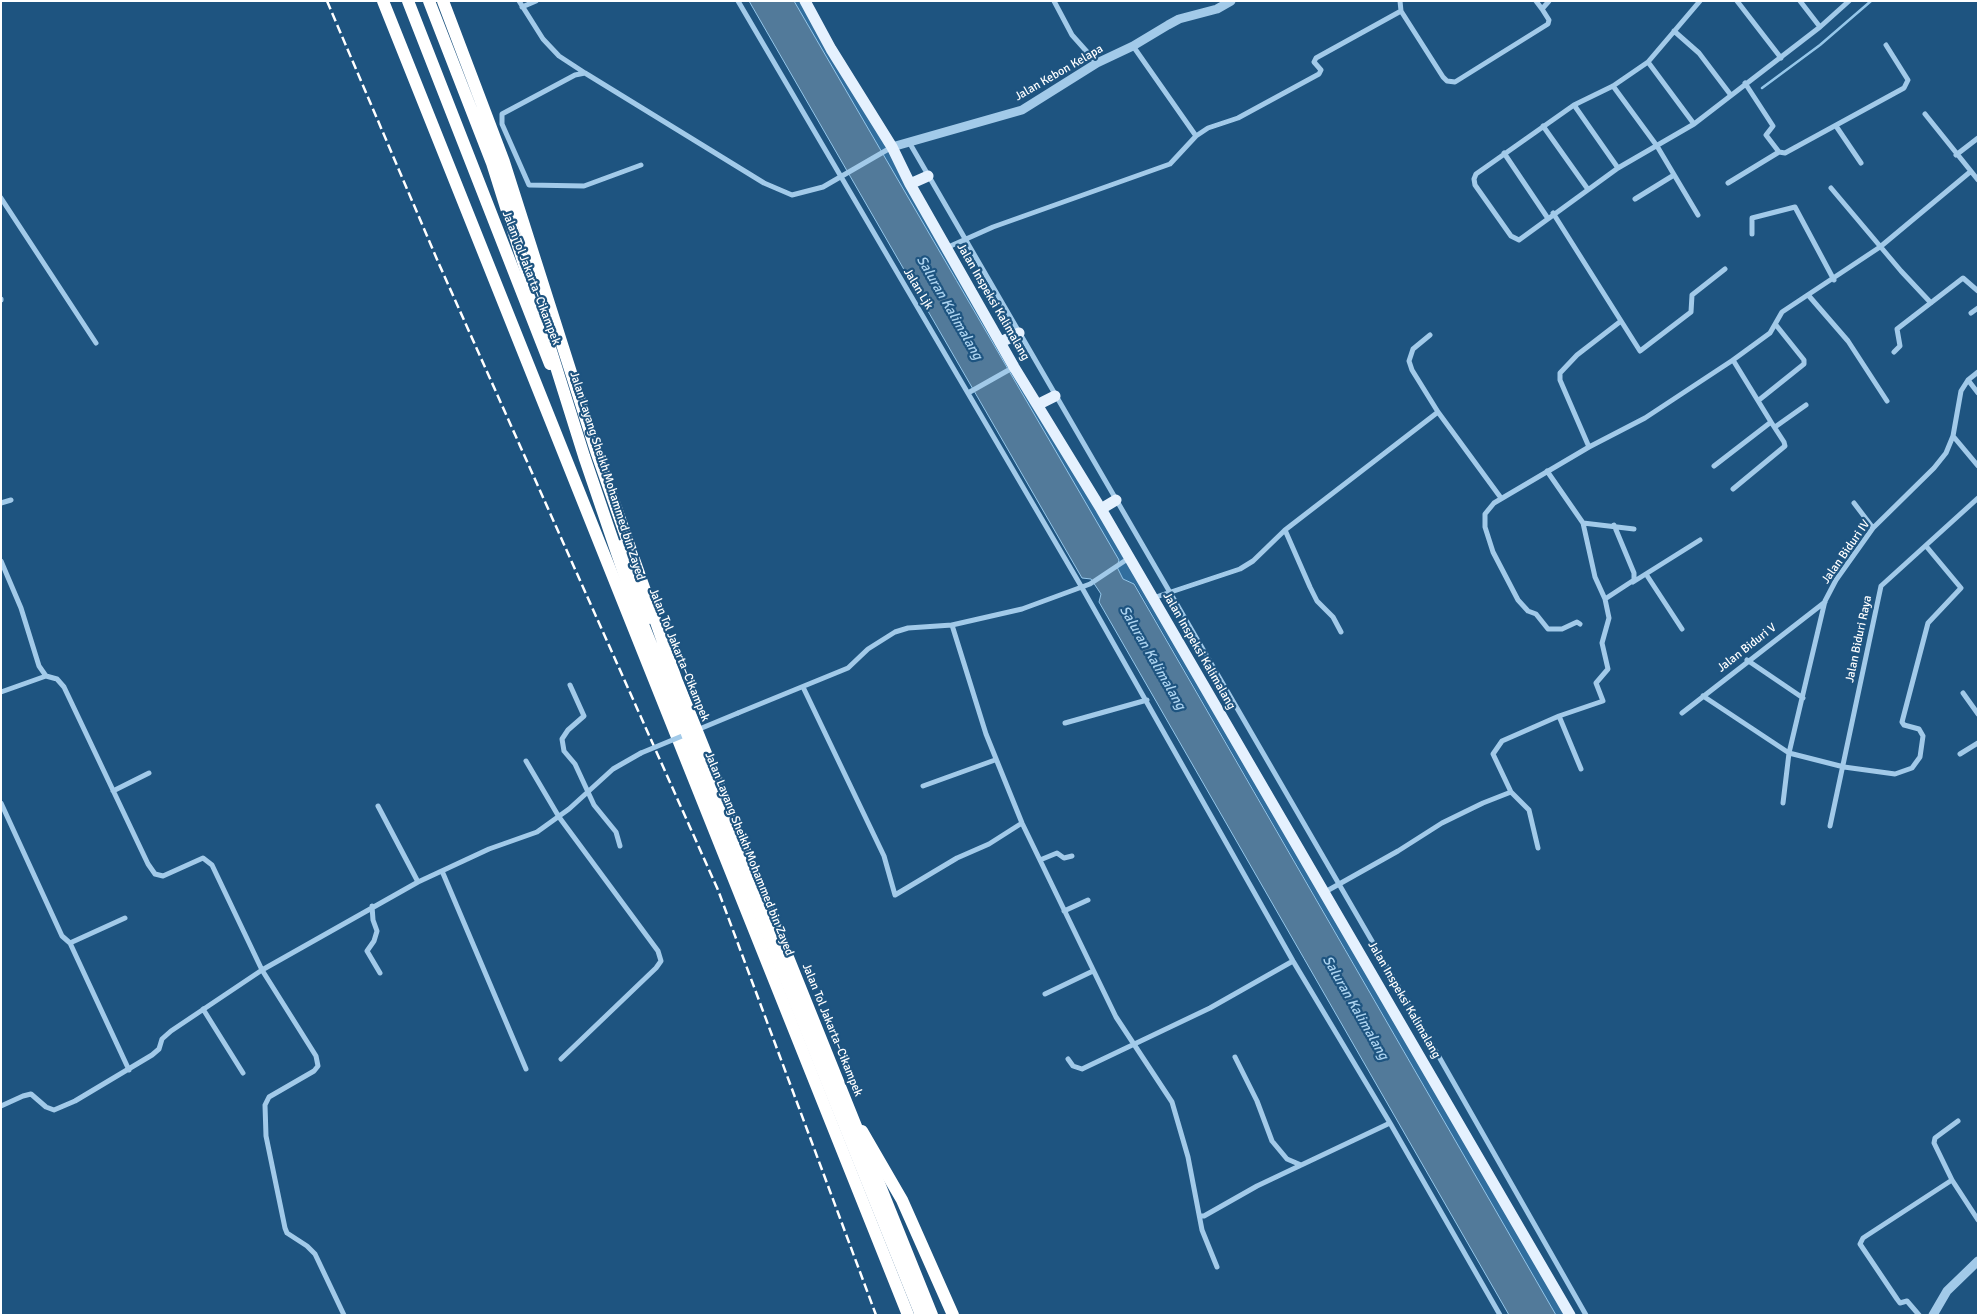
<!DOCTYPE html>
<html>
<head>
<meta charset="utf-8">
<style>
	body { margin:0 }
	#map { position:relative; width:1979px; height:1316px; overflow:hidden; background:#1e5480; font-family:Signika,sans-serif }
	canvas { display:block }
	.frame { position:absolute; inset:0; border:2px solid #fff; pointer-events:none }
</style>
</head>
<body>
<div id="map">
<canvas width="1979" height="1316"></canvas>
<div class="frame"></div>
</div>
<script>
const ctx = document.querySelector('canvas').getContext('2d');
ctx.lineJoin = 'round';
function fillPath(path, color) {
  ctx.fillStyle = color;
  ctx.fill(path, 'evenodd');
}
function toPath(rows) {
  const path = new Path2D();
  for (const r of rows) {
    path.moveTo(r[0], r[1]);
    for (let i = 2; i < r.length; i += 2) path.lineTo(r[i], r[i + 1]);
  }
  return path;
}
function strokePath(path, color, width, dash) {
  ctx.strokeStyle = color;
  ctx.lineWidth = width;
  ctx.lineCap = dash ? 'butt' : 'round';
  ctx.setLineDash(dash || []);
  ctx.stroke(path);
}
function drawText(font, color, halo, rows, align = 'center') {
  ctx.font = font + ' Signika,sans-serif';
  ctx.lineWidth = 4.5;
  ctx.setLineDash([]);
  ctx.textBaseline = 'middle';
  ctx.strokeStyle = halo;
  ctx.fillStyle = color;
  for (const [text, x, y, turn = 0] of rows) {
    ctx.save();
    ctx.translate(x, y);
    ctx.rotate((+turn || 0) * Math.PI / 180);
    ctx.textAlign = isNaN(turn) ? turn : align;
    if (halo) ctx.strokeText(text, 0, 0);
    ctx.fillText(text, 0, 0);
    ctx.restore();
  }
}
fillPath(toPath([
	[794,1,805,1,1571,1315,1556,1315,1135,584,1123,579,1117,567,1119,560]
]), '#316e9e');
const water = toPath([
	[749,1,794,1,1119,560,1117,567,1123,579,1134,584,1556,1315,1509,1315,1099,602,1101,594,1091,579,1082,578,749,1]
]);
fillPath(water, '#527a9a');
strokePath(water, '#95c7ea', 1);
strokePath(toPath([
	[1762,88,1820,45,1871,1]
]), '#95c7ea', 2.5);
strokePath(toPath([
	[519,1,543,39,559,56,585,73],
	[738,1,1081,586,1293,961,1390,1123,1500,1315],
	[1054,1,1072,35,1097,63],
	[1400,1,1401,11],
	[1536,1,1542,9],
	[1700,1,1648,62,1613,86,1574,105,1476,174,1474,179,1475,185,1511,236,1519,240,1618,168,1694,124,1820,27,1849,1],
	[1737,1,1781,58],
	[1800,1,1820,27],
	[522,7,536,1],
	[1401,11,1443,77,1447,81,1455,82,1548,24,1549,20,1542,9,1549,1],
	[1674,31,1699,53,1730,94],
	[1133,46,1196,136],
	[1648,62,1694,124],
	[1745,83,1773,126,1766,135,1779,152],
	[1613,86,1657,146,1698,215],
	[1574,105,1618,168],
	[1925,114,1978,180],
	[1543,126,1587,188],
	[1836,126,1861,163],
	[909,142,1438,1055,1586,1315],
	[1504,153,1547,217],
	[1956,155,1978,138],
	[641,165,584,186,529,185,502,124,502,114,575,75,585,73,764,183,792,195,823,187,892,147],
	[1728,183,1779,152,1785,153,1904,88,1908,80,1886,45],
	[1831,188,1901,271,1931,303],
	[1,198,96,343],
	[1635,199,1674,175],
	[1553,213,1640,351,1691,312,1692,295,1725,269],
	[1752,234,1752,218,1795,207,1834,280],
	[946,248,993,227,1170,164,1196,136,1208,128,1238,118,1319,74,1321,70,1314,62,1316,58,1401,11],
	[1809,296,1848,341,1887,401],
	[1,300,1,299],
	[1971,313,1978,308],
	[1430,335,1413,349,1409,361,1412,370,1438,412,1501,498],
	[1894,352,1900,346,1897,329,1963,278,1978,291],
	[1968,380,1978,393],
	[968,393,1014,367],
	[1759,400,1804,364,1804,360,1776,325],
	[1775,427,1806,405],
	[1953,436,1978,466],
	[1589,447,1560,380,1560,373,1577,355,1621,321],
	[1714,466,1771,422,1733,360],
	[1547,471,1583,523,1634,529],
	[1733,489,1785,446,1784,442,1771,422],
	[1,503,11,500],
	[1854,503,1873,528],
	[1285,530,1310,587,1317,601,1333,617,1341,632],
	[1,561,21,608,39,666,46,676,57,679,64,687,148,864,155,874,163,876,203,858,212,865,262,970,316,1056,318,1066,314,1071,269,1097,265,1105,266,1136,285,1228,287,1233,307,1246,315,1254,344,1315],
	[1646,574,1682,629],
	[1633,582,1700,540],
	[1153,598,1240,569,1253,561,1285,530,1438,412],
	[1605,599,1634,580,1634,573,1614,525],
	[1580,624,1577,622,1562,629,1548,629,1536,614,1528,611,1518,600,1493,552,1485,527,1485,514,1494,503,1589,447,1645,418,1733,360,1770,333,1782,312,1880,247,1970,172],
	[952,625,986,734,1022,823,1116,1017,1172,1102,1188,1157,1202,1230,1217,1267],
	[1747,660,1803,698],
	[570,685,584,716,568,730,562,739,564,751,575,764,594,805,616,832,620,846],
	[803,687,884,856,895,895,957,858,989,844,1022,823],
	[1,692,46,676],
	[1963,693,1978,714],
	[1703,696,1789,753,1844,767,1895,774,1912,768,1920,757,1923,736,1919,729,1904,725,1902,722,1928,623,1961,588,1926,546],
	[738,713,848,668,868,649,895,632,908,628,952,625,1022,609,1090,584,1129,558],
	[1682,713,1825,602],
	[1559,716,1581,769],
	[1065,723,1147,700],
	[1960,754,1978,743],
	[526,761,559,817,658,951,661,961,656,968,561,1059],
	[923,786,995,760],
	[113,791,149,773],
	[1511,792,1529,810,1538,848],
	[1,803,62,936,70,943,129,1070],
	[1783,803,1789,753,1825,601,1836,580,1873,528,1934,468,1946,453,1953,436,1961,391,1968,380,1978,372],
	[378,806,418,882],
	[1830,826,1881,586,1978,498],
	[1040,860,1057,853,1064,858,1072,856],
	[442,871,526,1069],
	[1325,892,1398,851,1442,823,1483,803,1511,792,1493,754,1502,741,1559,716,1603,701,1596,683,1608,669,1602,643,1609,618,1605,599,1595,577,1583,523],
	[372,906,373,920,377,931,374,941,367,951,380,973],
	[1064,911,1088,900],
	[70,943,125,918],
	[1045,994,1093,971],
	[203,1009,243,1073],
	[1235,1057,1257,1101,1272,1141,1287,1159,1301,1165],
	[1068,1059,1073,1066,1082,1069,1210,1008,1293,961],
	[1,1106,23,1096,31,1094,46,1107,54,1110,75,1101,152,1055,159,1049,162,1039,171,1031,262,970,418,882,489,849,537,832,569,809,613,769,641,753],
	[1958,1121,1935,1138,1934,1143,1952,1180,1978,1220],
	[1201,1216,1204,1216,1257,1186,1390,1123],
	[1919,1315,1907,1301,1900,1303,1897,1299,1860,1244,1863,1238,1952,1180]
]), '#a2cae9', 5);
strokePath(toPath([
	[892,147,1022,110,1097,63,1133,46,1168,25,1179,19,1217,9,1231,1],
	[1933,1315,1947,1291,1978,1261]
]), '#a2cae9', 9);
strokePath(toPath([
	[805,1,831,49,892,147,910,184,1014,367,1101,509,1570,1315],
	[910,184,928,176],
	[1001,342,1019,333],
	[1039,404,1055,396],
	[1101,509,1116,500]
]), '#e5f1fe', 11);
strokePath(toPath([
	[383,1,908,1315],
	[408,1,550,364],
	[621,546,649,618],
	[862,1131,902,1200,953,1315]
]), '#fff', 12);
strokePath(toPath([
	[327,1,439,264,718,890,876,1315]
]), '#fff', 2.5, [9, 4]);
strokePath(toPath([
	[697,730,738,713],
	[641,753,687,734]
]), '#a2cae9', 5);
strokePath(toPath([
	[429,1,492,163,584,456,632,597,921,1315],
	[443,1,504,162,596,451,676,679,932,1315]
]), '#fff', 12);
drawText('12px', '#fff', '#1e5480', [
	["Jalan Kebon Kelapa",1059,73,-30],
	["Jalan Tol Jakarta–Cikampek",531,278,69],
	["Jalan Ljk",918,289,59],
	["Jalan Inspeksi Kalimalang",993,302,60],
	["Jalan Layang Sheikh Mohammed bin Zayed",607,476,72],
	["Jalan Biduri IV",1846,552,-55],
	["Jalan Biduri Raya",1859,639,-78],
	["Jalan Biduri V",1747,648,-38],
	["Jalan Inspeksi Kalimalang",1199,651,60],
	["Jalan Tol Jakarta–Cikampek",679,655,68],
	["Jalan Layang Sheikh Mohammed bin Zayed",749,854,68],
	["Jalan Inspeksi Kalimalang",1404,1000,60],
	["Jalan Tol Jakarta–Cikampek",832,1030,68]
]);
drawText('italic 14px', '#add4f0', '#1e5480', [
	["Saluran Kalimalang",949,308,60],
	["Saluran Kalimalang",1152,658,60],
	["Saluran Kalimalang",1355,1008,60]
]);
</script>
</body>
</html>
